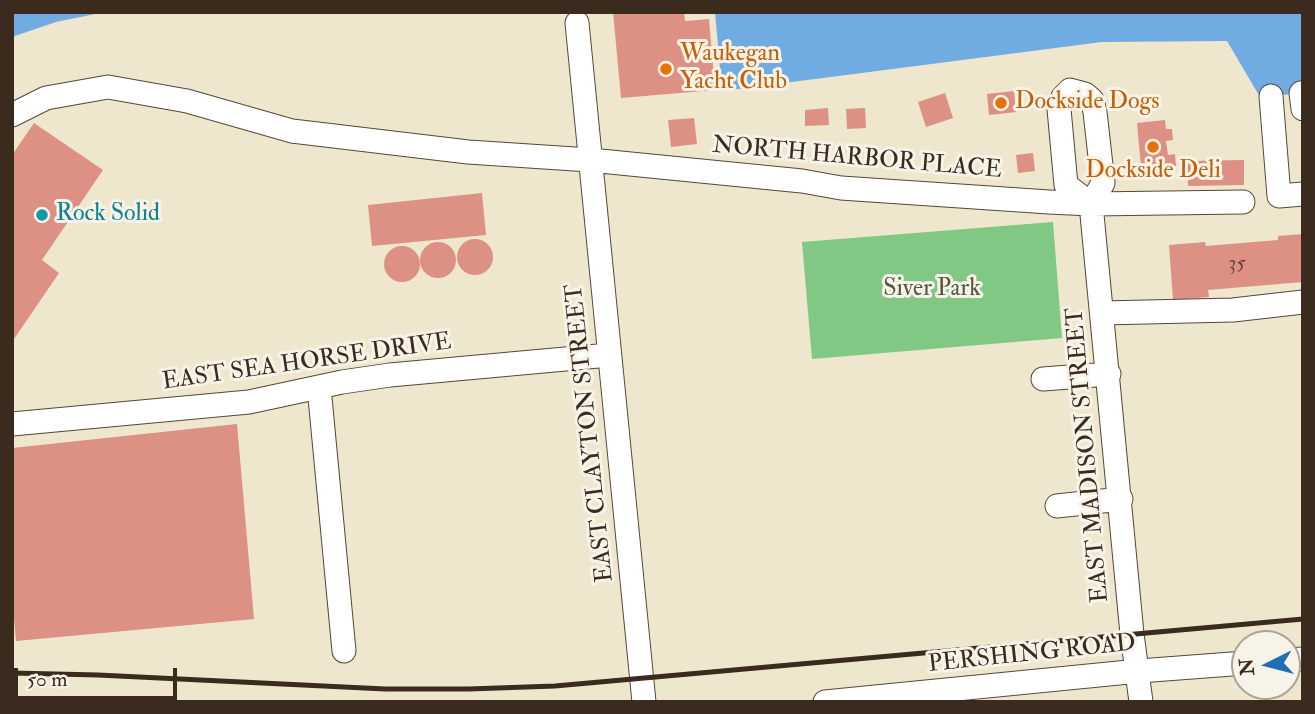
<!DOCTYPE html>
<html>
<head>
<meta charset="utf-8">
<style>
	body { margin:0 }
	#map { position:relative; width:1315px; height:714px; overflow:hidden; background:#efe7cd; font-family:"IM FELL Double Pica",serif }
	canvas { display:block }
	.frame { position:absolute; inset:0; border:14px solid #3b2a1e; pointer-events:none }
	.north { position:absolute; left:1231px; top:630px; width:70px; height:70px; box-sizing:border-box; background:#f7f3e8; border:2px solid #aca397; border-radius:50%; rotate:264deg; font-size:19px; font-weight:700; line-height:28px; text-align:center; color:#3b2a1e }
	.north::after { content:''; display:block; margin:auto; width:24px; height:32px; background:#1f6fb2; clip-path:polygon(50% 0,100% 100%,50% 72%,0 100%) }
	.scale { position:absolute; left:14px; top:668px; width:163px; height:32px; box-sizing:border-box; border:4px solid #3b2a1e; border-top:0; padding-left:9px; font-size:21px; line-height:24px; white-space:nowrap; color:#3b2a1e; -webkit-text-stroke:5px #f7f3e8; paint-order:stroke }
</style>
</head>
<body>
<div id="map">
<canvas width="1315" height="714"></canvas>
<div class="frame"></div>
<div class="north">N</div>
<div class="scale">50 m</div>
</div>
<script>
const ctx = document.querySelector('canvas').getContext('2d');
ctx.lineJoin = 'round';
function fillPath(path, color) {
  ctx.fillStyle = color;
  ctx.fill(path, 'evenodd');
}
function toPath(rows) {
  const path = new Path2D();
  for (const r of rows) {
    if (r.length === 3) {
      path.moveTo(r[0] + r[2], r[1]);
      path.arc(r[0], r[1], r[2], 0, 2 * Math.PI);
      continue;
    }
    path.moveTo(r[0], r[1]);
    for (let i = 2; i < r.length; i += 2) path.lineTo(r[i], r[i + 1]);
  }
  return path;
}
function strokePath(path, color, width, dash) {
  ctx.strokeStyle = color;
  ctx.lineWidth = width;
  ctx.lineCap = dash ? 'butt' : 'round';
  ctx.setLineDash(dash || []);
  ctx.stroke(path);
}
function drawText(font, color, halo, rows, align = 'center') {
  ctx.font = font + ' "IM FELL Double Pica",serif';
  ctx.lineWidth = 6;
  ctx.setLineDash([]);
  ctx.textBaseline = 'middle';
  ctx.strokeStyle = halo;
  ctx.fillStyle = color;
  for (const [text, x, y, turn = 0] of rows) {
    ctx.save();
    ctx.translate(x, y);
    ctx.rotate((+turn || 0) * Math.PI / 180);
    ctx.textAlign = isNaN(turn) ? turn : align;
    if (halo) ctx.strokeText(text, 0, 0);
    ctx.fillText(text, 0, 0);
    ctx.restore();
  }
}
fillPath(toPath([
	[1053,222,1062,338,812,359,802,242]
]), '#81c884');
fillPath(toPath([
	[12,12,105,12,56,22,12,37],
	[715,12,1303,12,1303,93,1260,97,1227,41,1102,42,722,91]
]), '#70abe1');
fillPath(toPath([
	[613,12,684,12,685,21,709,19,715,90,621,98],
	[1014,91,1016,112,989,115,987,94],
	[945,93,953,118,926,127,918,102],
	[828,108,829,125,805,126,805,110],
	[865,108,866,128,847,129,846,109],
	[694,118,697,144,671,147,668,120],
	[1165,120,1166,129,1172,129,1173,140,1166,141,1168,155,1175,154,1176,166,1169,167,1170,175,1142,178,1137,123],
	[34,123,103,170,42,260,59,273,12,342,12,155],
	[1033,153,1035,171,1018,173,1016,155],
	[1244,160,1244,185,1188,186,1188,161],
	[482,193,486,235,372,246,368,205],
	[1303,234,1303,282,1208,290,1209,297,1173,300,1169,245,1205,242,1206,246,1278,240,1278,236],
	[475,257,18],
	[438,260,18],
	[402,264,18],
	[237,424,254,619,16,641,12,595,12,448]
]), '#dc9184');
const minor = toPath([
	[577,23,644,702],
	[1301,93,1303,109],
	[1271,96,1279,196,1303,194],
	[12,115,46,98,108,87,187,101,292,131,468,152,590,160,802,181,841,188,1049,202,1091,204,1243,202],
	[1091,204,1066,185,1059,109,1063,97,1070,90,1085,94,1092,100,1095,112,1103,183,1091,204,1132,634,1141,702],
	[1102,313,1233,310,1303,302],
	[1043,379,1109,374],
	[319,387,344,651],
	[12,424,249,402,342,382,390,375,609,355],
	[1057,506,1121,499],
	[1287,660,1303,659],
	[825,702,1139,671,1245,663]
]);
strokePath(minor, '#564638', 25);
strokePath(minor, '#fff', 23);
strokePath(toPath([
	[12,673,98,675,385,689,469,689,555,686,1303,619]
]), '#3b2a1e', 5);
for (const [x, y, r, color] of [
	[666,69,7,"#e8710a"],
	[1001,103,7,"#e8710a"],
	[1153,147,7,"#e8710a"],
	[42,215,7,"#0f9aa8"]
]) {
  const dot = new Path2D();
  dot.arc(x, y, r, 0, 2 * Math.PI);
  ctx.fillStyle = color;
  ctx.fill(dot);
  strokePath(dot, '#f7f3e8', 2.5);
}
drawText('21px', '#634438', null, [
	["35",1237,264]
]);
drawText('24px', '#c56008', '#f7f3e8', [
	["Waukegan",680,55],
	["Yacht Club",680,83],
	["Dockside Dogs",1015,103],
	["Dockside Deli",1153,172,"center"]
], 'left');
drawText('24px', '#3b2a1e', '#f7f3e8', [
	["NORTH HARBOR PLACE",857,159,5],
	["EAST SEA HORSE DRIVE",307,363,-8],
	["EAST CLAYTON STREET",591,433,-96],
	["EAST MADISON STREET",1089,455,-95],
	["PERSHING ROAD",1032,655,-6]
]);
drawText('24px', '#0d838f', '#f7f3e8', [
	["Rock Solid",56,215]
], 'left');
drawText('24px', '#50593d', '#f7f3e8', [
	["Siver Park",932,290]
]);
</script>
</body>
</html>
